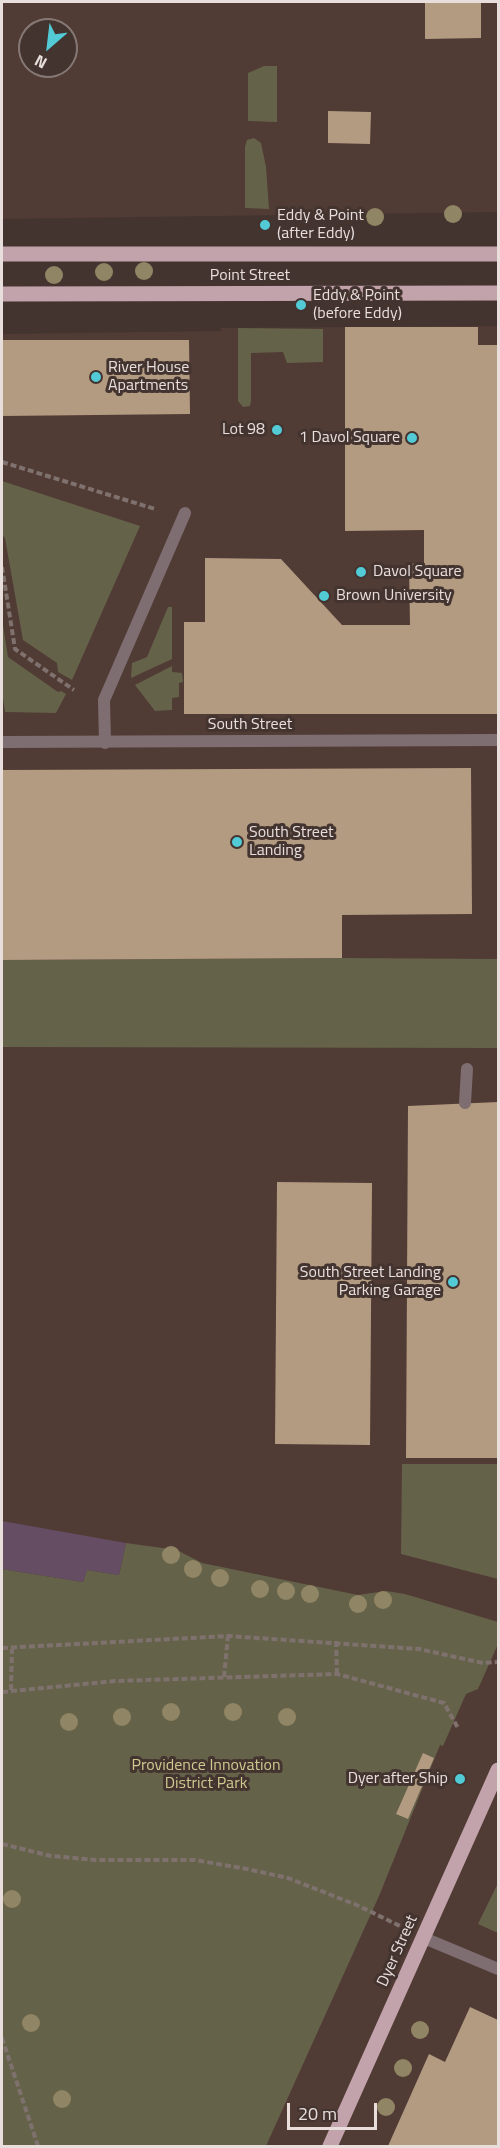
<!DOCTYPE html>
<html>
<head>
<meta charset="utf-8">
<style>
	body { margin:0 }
	#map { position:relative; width:500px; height:2148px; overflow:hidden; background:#433430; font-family:"Titillium Web",sans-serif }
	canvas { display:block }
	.frame { position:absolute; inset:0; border:3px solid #e8dedc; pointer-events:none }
	.north { position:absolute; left:18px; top:18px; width:60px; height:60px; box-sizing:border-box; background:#433430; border:2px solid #857875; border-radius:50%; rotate:208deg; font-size:16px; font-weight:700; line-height:24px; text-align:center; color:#e8dedc }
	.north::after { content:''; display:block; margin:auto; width:21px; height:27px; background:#52cbd7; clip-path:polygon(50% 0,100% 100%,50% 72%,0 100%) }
	.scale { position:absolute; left:287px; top:2103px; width:90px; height:27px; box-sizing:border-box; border:3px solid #e8dedc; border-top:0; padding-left:8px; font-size:18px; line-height:21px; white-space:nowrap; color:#e8dedc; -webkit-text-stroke:4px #433430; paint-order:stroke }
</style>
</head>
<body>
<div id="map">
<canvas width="500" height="2148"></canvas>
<div class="frame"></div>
<div class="north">N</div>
<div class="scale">20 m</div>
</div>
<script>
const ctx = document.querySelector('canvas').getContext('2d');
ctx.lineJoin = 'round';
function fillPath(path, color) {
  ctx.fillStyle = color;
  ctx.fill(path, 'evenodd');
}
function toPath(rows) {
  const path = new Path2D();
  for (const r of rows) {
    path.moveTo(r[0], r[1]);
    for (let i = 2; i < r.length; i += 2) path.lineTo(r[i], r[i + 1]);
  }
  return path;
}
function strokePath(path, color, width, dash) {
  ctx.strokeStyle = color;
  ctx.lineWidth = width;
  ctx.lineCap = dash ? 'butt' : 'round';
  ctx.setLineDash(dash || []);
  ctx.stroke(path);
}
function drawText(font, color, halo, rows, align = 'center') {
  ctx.font = font + ' "Titillium Web",sans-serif';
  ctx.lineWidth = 6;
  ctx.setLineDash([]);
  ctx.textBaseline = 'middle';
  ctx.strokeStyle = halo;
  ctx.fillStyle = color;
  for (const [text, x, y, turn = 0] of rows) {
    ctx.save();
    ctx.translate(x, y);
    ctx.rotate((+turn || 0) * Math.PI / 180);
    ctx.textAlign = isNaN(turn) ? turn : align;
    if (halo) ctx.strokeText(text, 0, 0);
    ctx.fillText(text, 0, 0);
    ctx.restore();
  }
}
fillPath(toPath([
	[2,2,498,2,498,212,2,219],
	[30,30,66,30,66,66,30,66],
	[498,326,498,2146,2,2146,2,334,221,331,221,328]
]), '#513b35');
fillPath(toPath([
	[264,66,277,66,277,122,248,121,248,73],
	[254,138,261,143,266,167,269,209,245,208,245,147,247,140],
	[238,328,323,329,323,362,287,363,283,352,251,353,251,401,250,406,243,407,238,401],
	[2,481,140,526,72,680,58,672,57,663,23,640,5,538,2,535],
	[168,607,172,607,172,659,131,678,132,663,147,657],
	[2,619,8,657,58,692,61,691,66,694,56,713,5,712,2,691],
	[172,666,172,672,182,673,183,682,179,683,179,697,172,698,172,710,155,711,135,685],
	[342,958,498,959,498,1048,2,1047,2,960],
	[402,1464,498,1464,498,1579,401,1554],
	[126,1543,177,1550,202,1563,358,1595,386,1591,405,1594,498,1622,498,1644,478,1689,466,1694,443,1746,440,1745,379,1896,266,2146,2,2146,2,1569,83,1582,87,1570,119,1575],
	[498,1883,498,1933,478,1924]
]), '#65624a');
fillPath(toPath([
	[2,1521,126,1543,119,1575,87,1570,83,1582,2,1569]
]), '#654e64');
fillPath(toPath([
	[425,2,481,2,481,38,425,39],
	[328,111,371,112,370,144,328,143],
	[345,327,478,327,478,345,498,345,498,714,184,714,184,622,205,622,205,558,281,559,342,625,410,625,409,564,424,563,424,530,345,531],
	[2,340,189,340,190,414,2,416],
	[471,768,472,914,342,915,342,958,2,960,2,770],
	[498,1102,498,1458,406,1458,408,1106],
	[277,1182,372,1183,370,1445,275,1444],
	[423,1753,434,1758,408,1819,396,1814],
	[470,2007,498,2020,498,2146,388,2146,429,2054,445,2062]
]), '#b39b82');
strokePath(toPath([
	[2,462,155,509],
	[2,567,15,649,74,690],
	[336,1641,337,1674],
	[2,1648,228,1636,419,1649,483,1663,497,1662],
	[224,1677,228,1636],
	[11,1690,12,1649],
	[2,1692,115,1681,337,1674,444,1703,458,1728],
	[2,1844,51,1856,97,1860,195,1860,247,1869,288,1878,359,1906,404,1928],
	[2,2038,38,2146]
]), '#7f716e', 4, [6, 3]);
strokePath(toPath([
	[105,743,104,700,185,513],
	[465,1103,467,1069]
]), '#7e6e72', 12);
strokePath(toPath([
	[2,742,498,740],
	[424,1938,498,1969]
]), '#7e6e72', 12);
strokePath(toPath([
	[2,254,498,254],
	[2,294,498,293],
	[330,2146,498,1770]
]), '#c3a3ab', 15);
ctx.fillStyle = '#908564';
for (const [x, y] of [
	[453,214],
	[375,217],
	[144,271],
	[104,272],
	[54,275],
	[171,1555],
	[193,1569],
	[220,1578],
	[260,1589],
	[286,1591],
	[310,1594],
	[383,1600],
	[358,1604],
	[171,1712],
	[233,1712],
	[122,1717],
	[287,1717],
	[69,1722],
	[12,1899],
	[31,2023],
	[420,2030],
	[403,2068],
	[62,2099],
	[386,2107]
]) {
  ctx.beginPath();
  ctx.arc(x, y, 9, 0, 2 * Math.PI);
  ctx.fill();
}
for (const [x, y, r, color] of [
	[265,225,6,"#52cbd7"],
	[301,305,6,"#52cbd7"],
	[96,377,6,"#52cbd7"],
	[277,430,6,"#52cbd7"],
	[412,438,6,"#52cbd7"],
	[361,572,6,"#52cbd7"],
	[324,596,6,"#52cbd7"],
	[237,842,6,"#52cbd7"],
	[453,1282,6,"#52cbd7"],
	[460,1779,6,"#52cbd7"]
]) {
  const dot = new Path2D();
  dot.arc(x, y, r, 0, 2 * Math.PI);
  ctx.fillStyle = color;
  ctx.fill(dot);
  strokePath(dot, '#433430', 2);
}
drawText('16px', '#e8dedc', '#433430', [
	["Eddy & Point",277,216],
	["(after Eddy)",277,234],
	["Eddy & Point",313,296],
	["(before Eddy)",313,314],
	["River House",108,368],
	["Apartments",108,386],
	["Lot 98",265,430,"right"],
	["1 Davol Square",400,438,"right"],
	["Davol Square",373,572],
	["Brown University",336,596],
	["South Street",249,833],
	["Landing",249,851],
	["South Street Landing",441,1273,"right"],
	["Parking Garage",441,1291,"right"],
	["Dyer after Ship",448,1779,"right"]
], 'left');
drawText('16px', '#e8dedc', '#433430', [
	["Point Street",250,276],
	["South Street",250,725],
	["Dyer Street",398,1951,-66]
]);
drawText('16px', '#cfc88f', '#433430', [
	["Providence Innovation",206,1766],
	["District Park",206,1784]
]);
</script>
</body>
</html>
